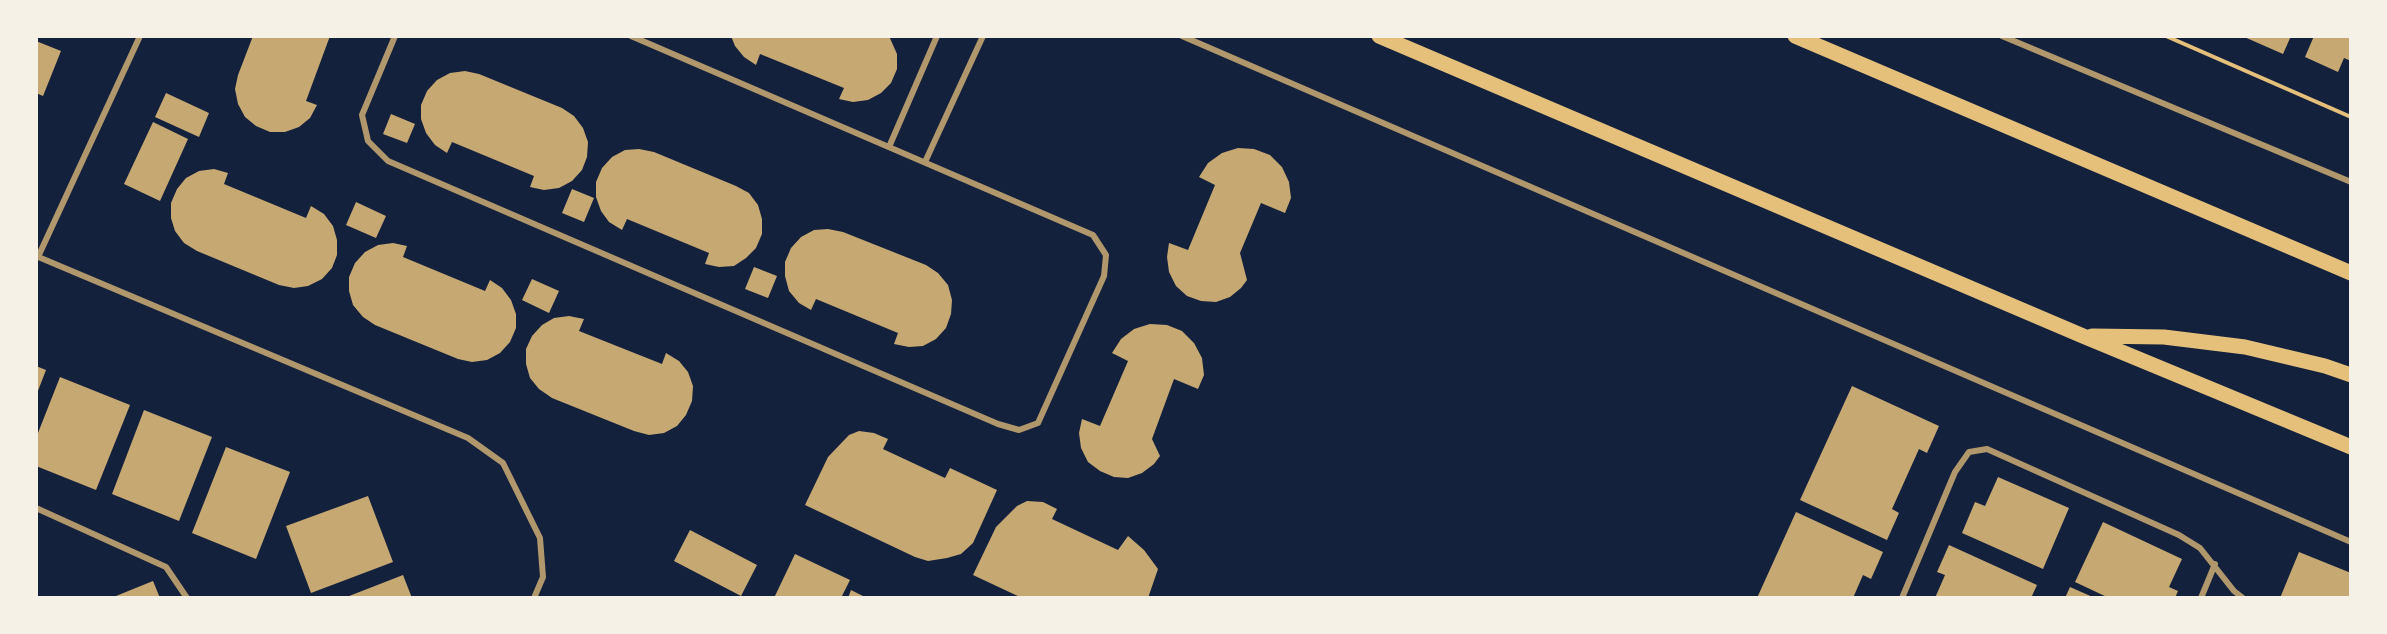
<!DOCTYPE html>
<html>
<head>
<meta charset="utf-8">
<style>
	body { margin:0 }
	#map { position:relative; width:2387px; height:634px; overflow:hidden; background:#14213d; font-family:"Sofia Sans Condensed",sans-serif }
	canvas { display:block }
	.frame { position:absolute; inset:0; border:38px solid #f6f1e7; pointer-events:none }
</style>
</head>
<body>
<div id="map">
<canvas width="2387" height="634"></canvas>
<div class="frame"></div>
</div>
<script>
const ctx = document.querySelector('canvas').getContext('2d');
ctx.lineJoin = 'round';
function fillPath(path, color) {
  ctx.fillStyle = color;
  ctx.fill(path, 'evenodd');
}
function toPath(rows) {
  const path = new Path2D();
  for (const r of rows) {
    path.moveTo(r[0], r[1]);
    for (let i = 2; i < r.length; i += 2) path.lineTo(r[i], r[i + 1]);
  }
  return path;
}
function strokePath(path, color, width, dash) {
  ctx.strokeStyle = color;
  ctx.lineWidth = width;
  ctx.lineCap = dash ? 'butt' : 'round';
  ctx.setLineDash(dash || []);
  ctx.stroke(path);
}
fillPath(toPath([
	[253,36,330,36,306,101,317,105,310,118,299,127,285,132,270,132,256,126,245,117,238,104,235,89,238,75],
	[731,36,889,36,897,54,897,69,891,83,881,93,868,100,853,102,839,99,844,88,760,54,756,65,744,57,735,46],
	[2242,36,2291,36,2283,54],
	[2314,36,2351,36,2351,61,2344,58,2338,72,2305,57],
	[36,41,61,51,43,96,36,93],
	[465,71,479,74,562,108,574,116,583,128,588,142,587,157,582,170,572,181,559,188,544,190,530,187,534,176,452,142,447,153,435,145,426,133,421,119,421,105,427,91,437,80,450,73],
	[166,93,209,113,199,137,155,117],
	[391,114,415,124,407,143,383,134],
	[153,122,188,139,160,201,124,184],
	[1238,148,1254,149,1270,155,1282,167,1289,182,1291,198,1285,213,1261,203,1240,253,1247,280,1241,288,1230,297,1216,302,1201,301,1187,296,1176,286,1169,272,1167,257,1169,243,1188,250,1215,185,1199,177,1208,163,1222,153],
	[639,149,654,152,736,186,749,193,758,205,762,219,762,234,756,248,746,258,734,266,719,267,705,264,709,253,627,219,622,230,609,222,601,211,596,197,596,182,602,168,612,157,625,150],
	[214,169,228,173,224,184,306,218,311,206,324,214,333,226,337,240,337,255,332,268,322,279,308,286,294,288,279,285,197,251,184,243,175,231,171,218,171,203,177,189,186,178,199,171],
	[572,189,594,198,584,222,562,213],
	[356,202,386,216,376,238,346,225],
	[828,229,843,232,926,265,938,273,948,285,952,300,951,314,946,328,936,339,923,346,909,347,894,344,898,333,816,299,811,310,799,303,789,291,785,276,785,262,791,248,801,237,814,230],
	[393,243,407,246,403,257,485,291,490,280,502,288,511,300,516,314,516,328,510,342,500,353,487,360,472,362,458,359,375,325,363,317,353,305,349,291,349,277,355,263,365,252,378,245],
	[754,267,777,276,768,298,745,289],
	[532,279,559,291,549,313,522,300],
	[569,316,584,319,579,331,662,364,666,353,679,361,688,372,693,386,692,401,686,415,677,426,664,433,649,435,634,431,552,398,539,389,530,378,526,364,526,349,532,336,542,325,554,318],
	[1150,324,1167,325,1182,331,1194,343,1202,358,1204,375,1198,389,1174,379,1152,439,1160,456,1154,464,1142,473,1128,478,1114,477,1100,471,1088,462,1081,448,1079,433,1082,419,1100,426,1128,361,1112,353,1121,339,1134,329],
	[36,366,46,370,36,396],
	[60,377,130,405,96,490,36,466,36,438],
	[1852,386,1939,426,1927,453,1919,449,1892,509,1899,513,1887,540,1800,500],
	[144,410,212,437,179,521,112,494],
	[859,431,874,433,888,439,883,449,945,478,950,468,997,490,973,543,961,554,947,558,928,561,915,557,805,505,828,457,849,435],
	[226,447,290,472,256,559,192,533],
	[1998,477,2069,508,2043,569,1962,533,1975,502,1985,506],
	[368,496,393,562,311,593,286,526],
	[1027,501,1043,502,1057,509,1052,519,1118,550,1128,536,1144,550,1158,569,1148,598,1022,598,973,575,996,527,1017,506],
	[1796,512,1883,552,1871,579,1863,575,1853,598,1757,598],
	[2103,522,2182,559,2169,587,2178,591,2175,598,2109,598,2075,582],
	[690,530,757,565,741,596,674,561],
	[1949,545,2037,585,2031,598,1935,598,1945,575,1937,572],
	[2299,552,2351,573,2351,598,2280,598],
	[795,554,850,580,841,598,774,598],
	[403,575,412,598,344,598],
	[153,581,160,598,111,598],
	[2070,587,2095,598,2065,598],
	[851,590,867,598,848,598]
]), '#c6a872');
strokePath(toPath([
	[2166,36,2351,117]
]), '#e5c07b', 4);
strokePath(toPath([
	[395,36,362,115,368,141,388,161,998,424,1019,430,1038,423,1104,276,1106,255,1093,235,631,36],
	[1182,36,2351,542],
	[2002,36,2351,182],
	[889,147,937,36],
	[925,162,983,36],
	[36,256,468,438,503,463,540,538,543,577,534,598],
	[38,257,140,36],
	[36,508,166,567,187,598],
	[1902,598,1955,472,1969,452,1987,449,2179,535,2200,548,2234,591,2243,598],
	[2201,598,2215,564]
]), '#b1986c', 6);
strokePath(toPath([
	[1379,36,2083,336,2351,447],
	[1795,36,2351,273],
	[2092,336,2164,337,2245,347,2325,366,2351,375]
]), '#e5c07b', 15);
</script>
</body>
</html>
